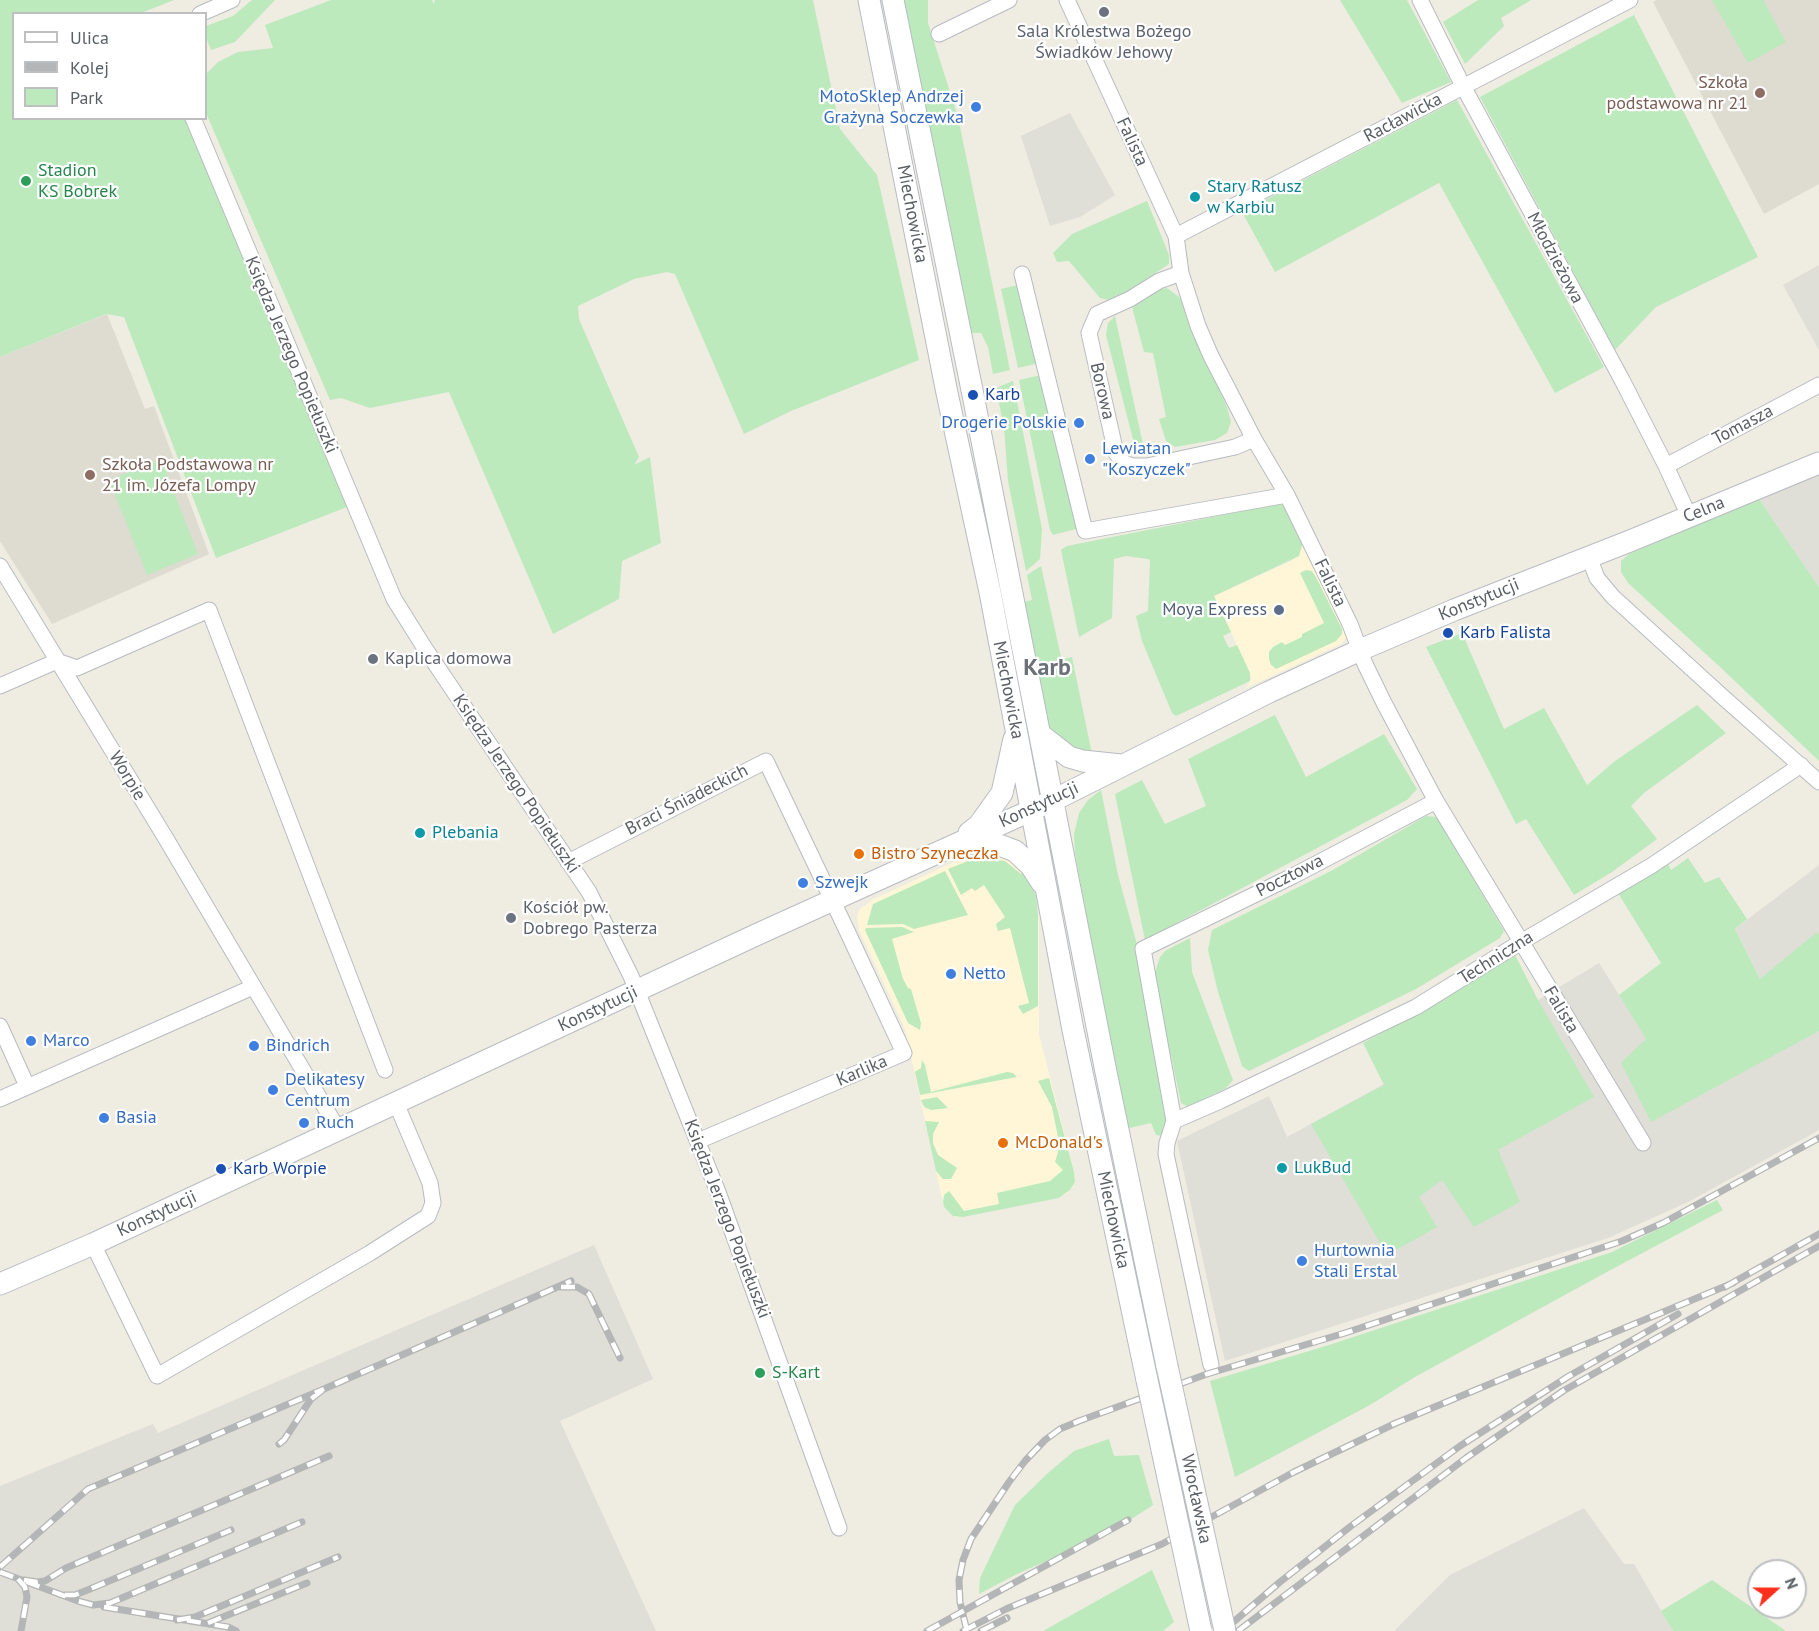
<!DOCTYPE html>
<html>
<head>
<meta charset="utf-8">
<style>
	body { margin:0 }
	#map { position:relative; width:1819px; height:1631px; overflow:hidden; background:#efece2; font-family:"PT Sans",sans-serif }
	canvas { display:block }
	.legend { position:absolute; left:12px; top:12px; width:195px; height:108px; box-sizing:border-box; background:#fff; border:2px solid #bdbfc1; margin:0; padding:8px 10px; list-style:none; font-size:18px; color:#5a5f65 }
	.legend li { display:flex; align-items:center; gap:12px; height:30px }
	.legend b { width:30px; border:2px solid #bdbfc1 }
	.north { position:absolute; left:1747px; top:1559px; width:60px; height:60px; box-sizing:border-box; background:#fff; border:2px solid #bdbfc1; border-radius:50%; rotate:69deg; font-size:16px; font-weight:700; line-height:24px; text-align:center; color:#5a5f65 }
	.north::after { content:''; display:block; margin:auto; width:21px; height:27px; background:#fc2e1c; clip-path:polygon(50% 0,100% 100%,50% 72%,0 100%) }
</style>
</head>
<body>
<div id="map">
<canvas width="1819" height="1631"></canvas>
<ul class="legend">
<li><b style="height:8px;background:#fff"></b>Ulica</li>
<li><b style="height:8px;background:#b4b5b6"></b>Kolej</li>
<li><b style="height:16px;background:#bceabc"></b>Park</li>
</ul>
<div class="north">N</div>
</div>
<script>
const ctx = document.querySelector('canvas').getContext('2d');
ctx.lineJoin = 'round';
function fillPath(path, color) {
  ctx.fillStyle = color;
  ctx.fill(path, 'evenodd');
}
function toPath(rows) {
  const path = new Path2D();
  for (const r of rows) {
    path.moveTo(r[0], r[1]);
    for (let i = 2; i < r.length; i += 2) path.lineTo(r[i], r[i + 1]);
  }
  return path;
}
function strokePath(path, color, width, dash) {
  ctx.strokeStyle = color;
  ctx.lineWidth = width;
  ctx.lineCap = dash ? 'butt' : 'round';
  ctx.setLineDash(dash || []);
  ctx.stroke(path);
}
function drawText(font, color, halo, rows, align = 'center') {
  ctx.font = font + ' "PT Sans",sans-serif';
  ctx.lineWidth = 4.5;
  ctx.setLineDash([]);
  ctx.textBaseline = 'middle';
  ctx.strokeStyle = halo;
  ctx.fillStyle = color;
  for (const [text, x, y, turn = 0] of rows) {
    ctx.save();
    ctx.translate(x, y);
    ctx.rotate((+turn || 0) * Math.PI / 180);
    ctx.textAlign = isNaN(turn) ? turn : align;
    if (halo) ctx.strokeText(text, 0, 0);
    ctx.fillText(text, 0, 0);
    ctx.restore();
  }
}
fillPath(toPath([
	[1303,542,1347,635,1346,638,1341,644,1246,688,1251,679,1250,673,1214,596,1293,560],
	[980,853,998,853,1019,864,1036,896,1039,922,1039,1034,1074,1172,1075,1182,1068,1193,1059,1198,957,1217,953,1216,944,1207,905,1029,859,930,857,917,860,909,874,899,954,862]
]), '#fff6d7');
fillPath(toPath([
	[1070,113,1115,195,1080,217,1050,226,1021,136],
	[1819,265,1819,350,1783,285],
	[1819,475,1819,587,1759,499],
	[1819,865,1819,1130,1690,1201,1608,1238,1225,1361,1177,1141,1269,1096,1287,1137,1538,1000,1599,963,1646,1038,1760,979,1735,929],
	[594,1245,653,1379,560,1421,656,1631,0,1631,0,1486,153,1424,158,1433],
	[1584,1508,1624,1564,1634,1564,1673,1631,1394,1631,1450,1575]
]), '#dfded7');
fillPath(toPath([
	[1657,0,1819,0,1819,184,1764,214,1653,2],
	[107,314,145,409,154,406,209,554,52,624,0,541,0,357]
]), '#dedbd1');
fillPath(toPath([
	[0,0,174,0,141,13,14,14,14,118,187,119,347,507,216,558,124,317,106,314,0,357],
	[252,0,275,0,235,42,211,50,206,37,206,26,233,16],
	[331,0,432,0,434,4,435,0,813,0,840,129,877,175,919,360,791,411,744,434,675,274,667,272,634,279,578,306,579,319,639,457,634,465,650,457,661,543,622,561,619,599,553,634,449,392,370,408,341,398,330,400,206,113,206,74,218,62,238,52,273,48,265,25],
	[900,0,928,0,928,23,958,117,1010,370,993,374,988,347,981,333,969,333],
	[1340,0,1407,0,1451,82,1402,103],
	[1478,0,1531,0,1501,18,1504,26,1465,64,1443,22],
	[1712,0,1763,0,1786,42,1748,63],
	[1634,15,1758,257,1656,307,1615,350,1480,97],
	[1457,100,1604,367,1555,393,1439,183,1275,272,1242,212],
	[1147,201,1169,255,1169,264,1119,297,1108,300,1100,298,1069,261,1057,262,1053,253,1072,234],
	[1018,285,1030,341,1039,363,1018,368,1001,289],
	[1167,288,1183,300,1208,364,1227,407,1231,422,1227,433,1215,440,1175,447,1166,441,1159,419,1166,417,1153,353,1144,352,1132,307,1153,291],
	[1115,316,1144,449,1134,443,1106,335,1108,323],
	[1041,375,1080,528,1053,535,1050,530,1019,380],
	[1013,381,1042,529,1040,559,1026,571,1008,481,1004,428,996,388],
	[161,459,198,554,147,575,109,480],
	[1759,499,1819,587,1819,761,1719,666,1628,583,1621,572,1621,561,1629,554],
	[1283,503,1303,542,1299,556,1214,596,1231,632,1223,636,1229,648,1237,645,1250,673,1250,681,1176,716,1172,713,1142,641,1136,616,1148,611,1150,560,1148,559,1126,556,1114,559,1112,618,1079,637,1061,550,1067,546],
	[1041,566,1061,657,1064,659,1072,657,1092,754,1079,752,1054,736,1048,726,1022,602,1032,600,1027,575],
	[1306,570,1312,571,1316,577,1342,629,1342,634,1336,641,1276,669,1271,665,1269,659,1269,652,1273,647,1282,642,1285,645,1302,637,1302,634,1324,623,1300,573],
	[1462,633,1504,729,1544,708,1587,785,1615,761,1697,705,1726,733,1644,793,1631,806,1657,839,1612,872,1574,895,1526,819,1516,824,1426,647],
	[1275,715,1306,777,1384,734,1417,789,1407,800,1145,940,1115,794,1142,780,1165,824,1206,806,1188,759],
	[1101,790,1118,875,1138,948,1169,1106,1164,1136,1156,1135,1151,1123,1125,1129,1075,853,1074,834,1079,813,1088,800],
	[1426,816,1437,817,1504,931,1500,938,1416,989,1249,1071,1242,1066,1218,992,1208,950,1212,930,1331,871],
	[987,858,1005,861,1021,874,1025,871,1036,896,1038,914,1038,1006,1023,1014,1018,1006,1029,1003,1010,928,998,931,996,924,1005,917,984,885,975,891,972,888,961,895,948,869,973,859],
	[1688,858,1705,883,1719,877,1747,919,1735,929,1760,979,1817,932,1819,936,1819,1031,1651,1122,1621,1063,1646,1039,1619,995,1661,963,1618,893,1667,862,1671,870],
	[945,871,968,915,914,929,903,924,867,925,873,904],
	[902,927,914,932,892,939,903,979,908,988,911,989,921,1023,920,1030,908,1023,865,930,866,928],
	[1190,938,1192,972,1233,1080,1226,1088,1189,1107,1181,1103,1154,975,1160,957,1165,951],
	[1515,955,1538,1000,1594,1097,1498,1150,1520,1202,1474,1227,1442,1180,1419,1197,1437,1227,1387,1255,1311,1124,1384,1085,1363,1043,1439,1002],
	[922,1060,925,1065,931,1092,1007,1072,1013,1073,1017,1077,920,1095,915,1072,921,1068],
	[1049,1078,1074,1172,1075,1182,1070,1190,1059,1198,963,1217,953,1216,944,1207,943,1202,944,1195,949,1191,964,1211,999,1204,997,1193,1050,1181,1063,1170,1055,1162,1058,1152,1059,1142,1052,1107,1038,1081],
	[937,1097,948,1108,931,1110,924,1107,921,1100],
	[925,1121,939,1122,933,1134,933,1143,938,1155,957,1168,951,1179,943,1179,936,1171],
	[1717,1200,1723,1210,1605,1273,1415,1377,1370,1405,1235,1477,1210,1381,1329,1345,1612,1252],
	[1109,1439,1114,1456,1139,1455,1153,1505,1110,1533,1017,1574,979,1594,980,1578,1015,1505,1048,1473,1074,1451],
	[1152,1570,1174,1622,1163,1631,1043,1631],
	[1712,1580,1786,1631,1673,1631,1661,1611]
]), '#bceabc');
const street = toPath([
	[1067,0,1176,236,1181,273,1198,326,1211,356,1254,439,1287,495,1350,624,1365,664,1384,703,1436,801,1643,1143],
	[1420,0,1463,86,1622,380,1666,466,1689,516],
	[200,14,232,0],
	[939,34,1009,0],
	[193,118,394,599,424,647,589,892,631,976,718,1192,839,1528],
	[1176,236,1630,0],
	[1181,273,1159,281,1130,299,1097,314,1089,333,1116,453,1124,463,1133,466,1147,466,1235,447,1254,439],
	[1022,274,1085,531,1287,495],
	[1666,466,1819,385],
	[1589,557,1597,578,1613,597,1724,698,1819,782],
	[0,566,165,837,339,1131],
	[0,686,57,661,77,668,209,610,385,1070],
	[568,862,766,761,848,933,904,1053,698,1141],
	[0,1026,27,1086],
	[0,1099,253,987],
	[1174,1121,1220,1101,1416,1007,1521,942,1651,866,1801,765],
	[93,1244,157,1376,370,1253,428,1216,433,1203,430,1183,396,1103],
	[1211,1365,1166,1154,1167,1143,1174,1121,1143,949,1293,876,1436,801]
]);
const secondary = toPath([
	[869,0,947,393,990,592,1073,1030,1147,1380],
	[893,0,973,395,1106,1072,1167,1366],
	[1041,735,1069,757,1083,761,1121,765],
	[969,833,979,825,1002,793,1014,739],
	[961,843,982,843,1002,846,1015,851,1031,866,1042,883],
	[0,1284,93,1244,758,934,1054,800,1269,692,1360,650,1454,610,1630,541,1819,463]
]);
strokePath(street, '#b7bbc0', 17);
strokePath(secondary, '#b8bcc2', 23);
strokePath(street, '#fff', 15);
strokePath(secondary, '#fff', 21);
const rail = toPath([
	[561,1287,577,1287,589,1294,620,1358],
	[1725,1287,1819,1234],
	[279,1444,284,1440,311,1399,324,1389,571,1281],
	[0,1567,88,1489,324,1389],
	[0,1572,78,1601,93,1605,110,1603,302,1522],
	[18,1579,25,1587,27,1597,21,1631],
	[24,1580,37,1582,45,1581,66,1568,329,1456],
	[65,1595,75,1595,90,1589,231,1530],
	[104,1607,228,1627,236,1631],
	[177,1620,195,1617,338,1557],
	[208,1623,307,1583],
	[927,1631,1128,1520],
	[963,1631,1006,1609,1162,1544,1294,1472,1396,1423,1733,1283],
	[967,1631,960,1602,959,1580,963,1560,971,1539,1009,1482,1025,1461,1045,1440,1060,1429,1079,1421,1207,1374,1345,1333,1622,1241,1663,1223,1819,1138],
	[981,1631,1007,1618],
	[1223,1631,1280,1582,1351,1526,1460,1446,1569,1376,1678,1314],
	[1238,1631,1466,1458,1563,1391,1819,1246]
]);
strokePath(rail, '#b4b5b6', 7);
strokePath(rail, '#fff', 4.5, [14]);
const secondaryBridge = toPath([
	[1167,1366,1225,1631],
	[1147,1380,1201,1631]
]);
strokePath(secondaryBridge, '#b8bcc2', 23, []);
strokePath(secondaryBridge, '#fff', 21);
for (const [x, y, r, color] of [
	[1104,12,6,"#6b7280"],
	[1760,93,6,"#8d6e63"],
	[976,107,6,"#3f7fe0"],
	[26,181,6,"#2e9e5b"],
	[1195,197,6,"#0f9aa8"],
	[973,395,6,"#1a4fb4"],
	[1079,423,6,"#3f7fe0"],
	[1090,459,6,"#3f7fe0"],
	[90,475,6,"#8d6e63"],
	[1279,610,6,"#5c6f8a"],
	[1448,633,6,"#1a4fb4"],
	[373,659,6,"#6b7280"],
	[420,833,6,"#0f9aa8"],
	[859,854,6,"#e8710a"],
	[803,883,6,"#3f7fe0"],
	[511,918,6,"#6b7280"],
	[951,974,6,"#3f7fe0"],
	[31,1041,6,"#3f7fe0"],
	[254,1046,6,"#3f7fe0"],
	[273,1090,6,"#3f7fe0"],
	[104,1118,6,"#3f7fe0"],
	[304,1123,6,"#3f7fe0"],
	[1003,1143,6,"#e8710a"],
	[1282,1168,6,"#0f9aa8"],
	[221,1169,6,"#1a4fb4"],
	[1302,1261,6,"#3f7fe0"],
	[760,1373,6,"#2e9e5b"]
]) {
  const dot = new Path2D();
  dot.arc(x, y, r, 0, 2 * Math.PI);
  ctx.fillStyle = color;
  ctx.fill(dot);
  strokePath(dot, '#fff', 2);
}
drawText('18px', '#5b616d', '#fff', [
	["Sala Królestwa Bożego",1104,32,"center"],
	["Świadków Jehowy",1104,53,"center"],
	["Kaplica domowa",385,659],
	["Kościół pw.",523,908],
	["Dobrego Pasterza",523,929]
], 'left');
drawText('18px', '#785e54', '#fff', [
	["Szkoła",1748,83],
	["podstawowa nr 21",1748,104],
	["Szkoła Podstawowa nr",102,465,"left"],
	["21 im. Józefa Lompy",102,486,"left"]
], 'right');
drawText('18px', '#366cbe', '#fff', [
	["MotoSklep Andrzej",964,97,"right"],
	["Grażyna Soczewka",964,118,"right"],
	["Drogerie Polskie",1067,423,"right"],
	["Lewiatan",1102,449],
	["\"Koszyczek\"",1102,470],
	["Szwejk",815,883],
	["Netto",963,974],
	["Marco",43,1041],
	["Bindrich",266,1046],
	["Delikatesy",285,1080],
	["Centrum",285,1101],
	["Basia",116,1118],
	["Ruch",316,1123],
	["Hurtownia",1314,1251],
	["Stali Erstal",1314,1272]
], 'left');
drawText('18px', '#5a5f65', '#fff', [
	["Racławicka",1403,118,-28],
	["Falista",1132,142,65],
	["Miechowicka",912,214,79],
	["Młodzieżowa",1555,258,62],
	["Księdza Jerzego Popiełuszki",291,355,67],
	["Borowa",1102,391,77],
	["Tomasza",1743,425,-28],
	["Celna",1704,510,-22],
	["Falista",1330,583,64],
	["Konstytucji",1479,600,-22],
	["Miechowicka",1008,690,79],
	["Worpie",127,776,59],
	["Księdza Jerzego Popiełuszki",516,784,56],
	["Braci Śniadeckich",687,800,-27],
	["Konstytucji",1039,805,-25],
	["Pocztowa",1290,876,-27],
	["Techniczna",1496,958,-32],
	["Konstytucji",598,1009,-25],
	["Falista",1561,1010,59],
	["Karlika",862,1071,-23],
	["Konstytucji",157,1214,-25],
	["Księdza Jerzego Popiełuszki",727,1219,69],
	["Miechowicka",1113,1220,78],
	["Wrocławska",1196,1499,78]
]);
drawText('18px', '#27864d', '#fff', [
	["Stadion",38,171],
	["KS Bobrek",38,192],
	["S-Kart",772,1373]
], 'left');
drawText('18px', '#0d838f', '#fff', [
	["Stary Ratusz",1207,187],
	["w Karbiu",1207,208],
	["Plebania",432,833],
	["LukBud",1294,1168]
], 'left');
drawText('18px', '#164399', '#fff', [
	["Karb",985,395],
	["Karb Falista",1460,633],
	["Karb Worpie",233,1169]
], 'left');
drawText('18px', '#4e5e75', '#fff', [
	["Moya Express",1267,610]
], 'right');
drawText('18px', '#c56008', '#fff', [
	["Bistro Szyneczka",871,854],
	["McDonald's",1015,1143]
], 'left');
drawText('bold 24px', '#6b7177', '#fff', [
	["Karb",1047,668]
]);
</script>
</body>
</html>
